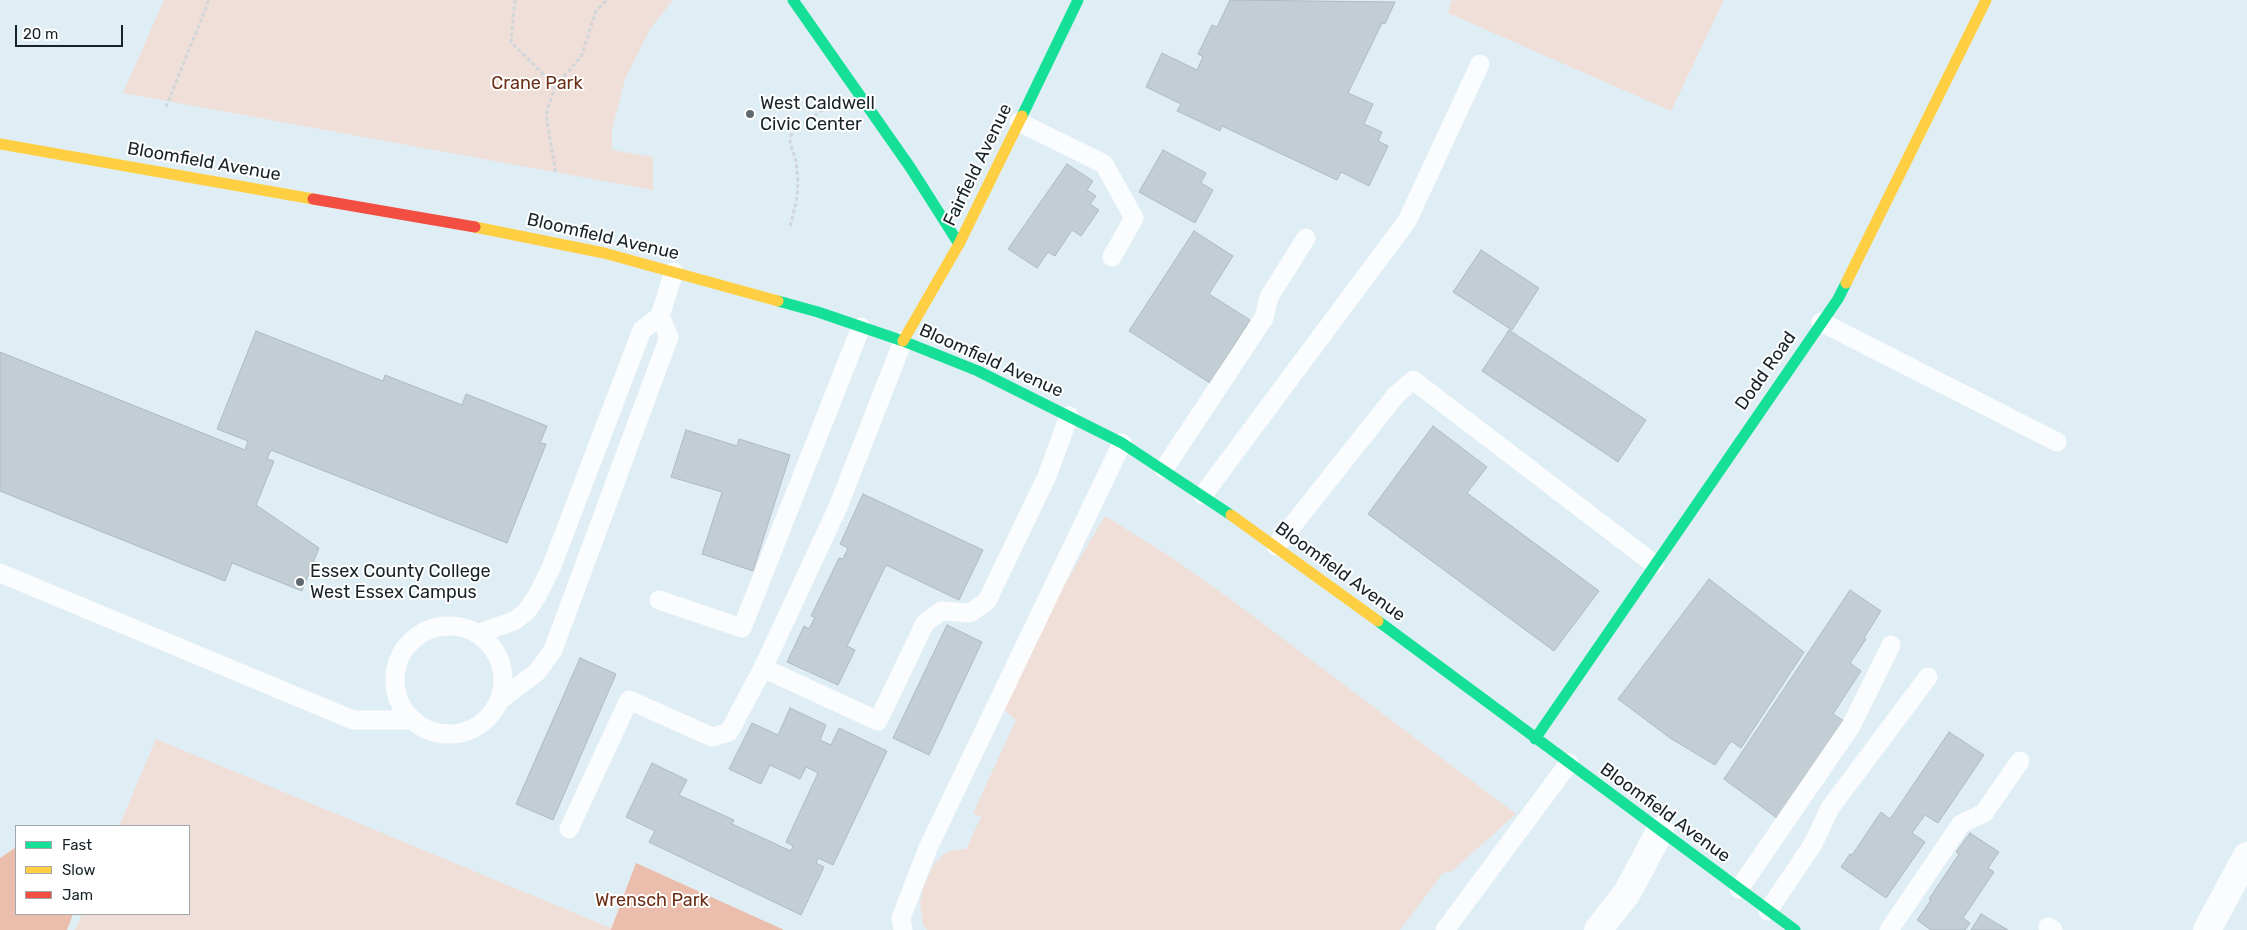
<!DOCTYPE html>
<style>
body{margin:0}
#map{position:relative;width:2247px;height:930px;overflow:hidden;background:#dfeef5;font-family:Rubik,sans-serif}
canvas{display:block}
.legend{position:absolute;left:15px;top:825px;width:175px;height:90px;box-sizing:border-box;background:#fff;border:1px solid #a3a7a9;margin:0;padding:6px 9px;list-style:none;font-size:15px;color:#182328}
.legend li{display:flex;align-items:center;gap:10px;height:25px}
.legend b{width:25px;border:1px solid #a3a7a9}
.scale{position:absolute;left:15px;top:25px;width:108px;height:22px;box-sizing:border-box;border:2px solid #182328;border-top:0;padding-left:6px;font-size:15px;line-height:18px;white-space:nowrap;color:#182328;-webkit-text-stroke:4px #fff;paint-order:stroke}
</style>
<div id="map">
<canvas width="2247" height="930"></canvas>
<ul class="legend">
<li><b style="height:6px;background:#16e098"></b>Fast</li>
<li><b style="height:6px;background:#ffcf43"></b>Slow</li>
<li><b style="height:6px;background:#f24e42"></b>Jam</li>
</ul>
<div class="scale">20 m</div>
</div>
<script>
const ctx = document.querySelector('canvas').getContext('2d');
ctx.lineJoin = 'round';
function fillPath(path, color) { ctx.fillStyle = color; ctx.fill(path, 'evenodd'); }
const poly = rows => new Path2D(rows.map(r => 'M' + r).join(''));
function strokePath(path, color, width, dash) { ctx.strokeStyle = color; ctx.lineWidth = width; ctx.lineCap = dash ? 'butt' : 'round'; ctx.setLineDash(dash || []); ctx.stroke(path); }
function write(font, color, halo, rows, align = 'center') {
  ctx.font = font + ' Rubik,sans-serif'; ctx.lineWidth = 4; ctx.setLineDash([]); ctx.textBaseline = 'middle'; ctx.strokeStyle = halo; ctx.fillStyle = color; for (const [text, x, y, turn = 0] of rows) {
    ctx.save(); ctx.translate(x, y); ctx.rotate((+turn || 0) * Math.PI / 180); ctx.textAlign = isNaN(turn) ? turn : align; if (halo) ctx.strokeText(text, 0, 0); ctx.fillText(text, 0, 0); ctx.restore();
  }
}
const green = poly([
 [164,0,673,0,650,29,625,79,612,130,612,150,653,157,653,190,123,93],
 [1452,0,1724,0,1671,111,1448,13],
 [1105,516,1171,557,1229,598,1516,814,1452,871,1443,873,1400,930,927,930,923,925,920,903,924,885,934,864,944,854,954,850,966,849,981,817,973,813,1016,720,1003,709,1063,587],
 [156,739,611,928,636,863,784,930,75,930,82,914,189,914,189,826,119,826]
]);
const forest = poly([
 [16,847,16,914,73,914,67,930,0,930,0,858],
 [636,863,784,930,611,930]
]);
const building = poly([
 [1230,0,1395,2,1385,24,1382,23,1348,93,1373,104,1364,124,1382,132,1378,141,1388,146,1369,186,1341,172,1337,180,1222,126,1220,131,1177,111,1181,104,1146,87,1162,53,1197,70,1203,57,1198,54,1212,25,1217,27,1230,0],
 [1163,150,1206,173,1201,183,1213,190,1195,223,1139,192,1163,150],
 [1067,164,1093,181,1087,190,1096,196,1090,204,1099,210,1081,236,1072,230,1055,256,1048,252,1037,268,1008,249,1067,164],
 [1194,231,1233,256,1209,294,1250,320,1210,383,1129,331,1194,231],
 [1481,250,1539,288,1512,330,1453,292,1481,250],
 [1509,330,1646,420,1618,462,1482,371,1509,330],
 [256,331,383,381,385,375,462,405,466,394,547,426,540,443,546,444,507,543,271,450,267,459,274,461,256,505,319,548,302,591,232,563,225,581,0,491,0,352,245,450,248,441,217,429,256,331],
 [1433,426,1487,467,1467,493,1599,591,1554,651,1368,514,1433,426],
 [686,430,737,446,739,439,790,455,753,571,702,554,722,492,671,477,686,430],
 [863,494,983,550,959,600,886,565,847,646,855,650,838,685,787,662,804,626,809,629,815,617,811,616,839,558,843,559,848,548,840,544,863,494],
 [1709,579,1804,652,1741,748,1731,741,1715,765,1670,738,1618,699,1709,579],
 [1850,590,1881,611,1864,638,1866,639,1850,663,1861,671,1833,714,1844,721,1777,818,1724,779,1850,590],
 [947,625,982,642,929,755,893,738,947,625],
 [580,658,616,674,553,820,516,804,580,658],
 [790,708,826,725,820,740,831,745,839,728,887,751,833,865,818,858,816,863,824,867,801,915,649,842,655,831,626,817,652,763,687,780,679,795,734,820,732,824,791,851,793,846,786,842,818,773,806,767,800,779,770,765,761,784,729,769,752,723,778,735,790,708],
 [1949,732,1984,755,1938,823,1925,815,1912,833,1925,842,1886,898,1841,867,1850,854,1852,855,1881,812,1890,819,1949,732],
 [1970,833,1999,852,1988,868,1994,872,1963,918,1970,923,1965,930,1931,930,1917,920,1931,900,1929,899,1959,854,1956,852,1970,833],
 [1981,914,2008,930,1971,930,1981,914]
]);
const path = poly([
 [515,0,511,42,555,86,546,115,556,174],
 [555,86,581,57,596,11,607,0],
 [166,107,209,0],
 [790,226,796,203,798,183,796,161,790,142,792,132,828,106]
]);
const lane = poly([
 [1019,122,1104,164,1134,218,1112,257],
 [1821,322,2057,442],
 [1164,469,1264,318,1269,297,1306,238],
 [1203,495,1407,221,1480,64],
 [1276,546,1396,395,1413,380,1654,564],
 [0,573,353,720,410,720],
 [659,600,742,628,861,327],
 '395 680a54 54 0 1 1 108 0a54 54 0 1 1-108 0Z',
 [477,634,514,621,526,612,537,596,551,568,642,330,660,316,674,272],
 [763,668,878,721,925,623,941,611,970,613,987,601,1047,476,1069,416],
 [500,700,537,672,553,650,669,337,660,316],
 [569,829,629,700,712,737,729,732,763,668,838,507,903,341],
 [1739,889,1851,726,1891,645],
 [1768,911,1813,844,1830,808,1928,677],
 [2048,927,2053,930],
 [903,930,901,918,928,848,1122,443],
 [1445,930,1569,763],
 [1889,930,1961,824,1984,813,2020,761]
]);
const street = poly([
 [1598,930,1627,893,1660,831],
 [2207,930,2247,856]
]);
const fast = poly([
 [793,0,910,167,959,244],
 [1022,116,1078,0],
 [778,301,818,312,903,341,978,371,1122,443,1231,515],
 [1378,621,1795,930],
 [1535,739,1838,299,1846,283]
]);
const slow = poly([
 [0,144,313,199],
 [475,227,604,253,778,301],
 [1846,283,1986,0],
 [903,341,959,244,1022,116],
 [1231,515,1378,621]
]);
const jam = poly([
 [313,199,475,227]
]);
const markers = [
 [750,114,5,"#5e6a70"],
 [300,582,5,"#5e6a70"]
];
const parkNames = [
 ["Crane Park",537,84],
 ["Wrensch Park",652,901]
];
const poiNames = [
 ["West Caldwell",760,104],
 ["Civic Center",760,125],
 ["Essex County College",310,572],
 ["West Essex Campus",310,593]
];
const streetNames = [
 ["Bloomfield Avenue",204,162,10],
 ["Fairfield Avenue",978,165,-64],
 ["Bloomfield Avenue",603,237,13],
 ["Bloomfield Avenue",991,361,24],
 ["Dodd Road",1766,371,-55],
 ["Bloomfield Avenue",1340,572,36],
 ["Bloomfield Avenue",1665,813,36]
];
fillPath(green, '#f0dfd8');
fillPath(forest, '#eabdad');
fillPath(building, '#c2ced4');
strokePath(building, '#aebabf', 1);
strokePath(path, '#d1d6d8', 3, [4, 2.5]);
strokePath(lane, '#fafcfe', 19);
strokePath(street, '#fafcfe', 28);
strokePath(fast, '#16e098', 11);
strokePath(slow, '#ffcf43', 11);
strokePath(jam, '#f24e42', 11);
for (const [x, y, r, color] of markers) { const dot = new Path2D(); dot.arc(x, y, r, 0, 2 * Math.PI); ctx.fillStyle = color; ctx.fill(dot); strokePath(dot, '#fff', 2); }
write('18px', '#6c3019', '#fff', parkNames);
write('18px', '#182328', '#fff', poiNames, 'left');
write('18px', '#182328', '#fff', streetNames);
</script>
